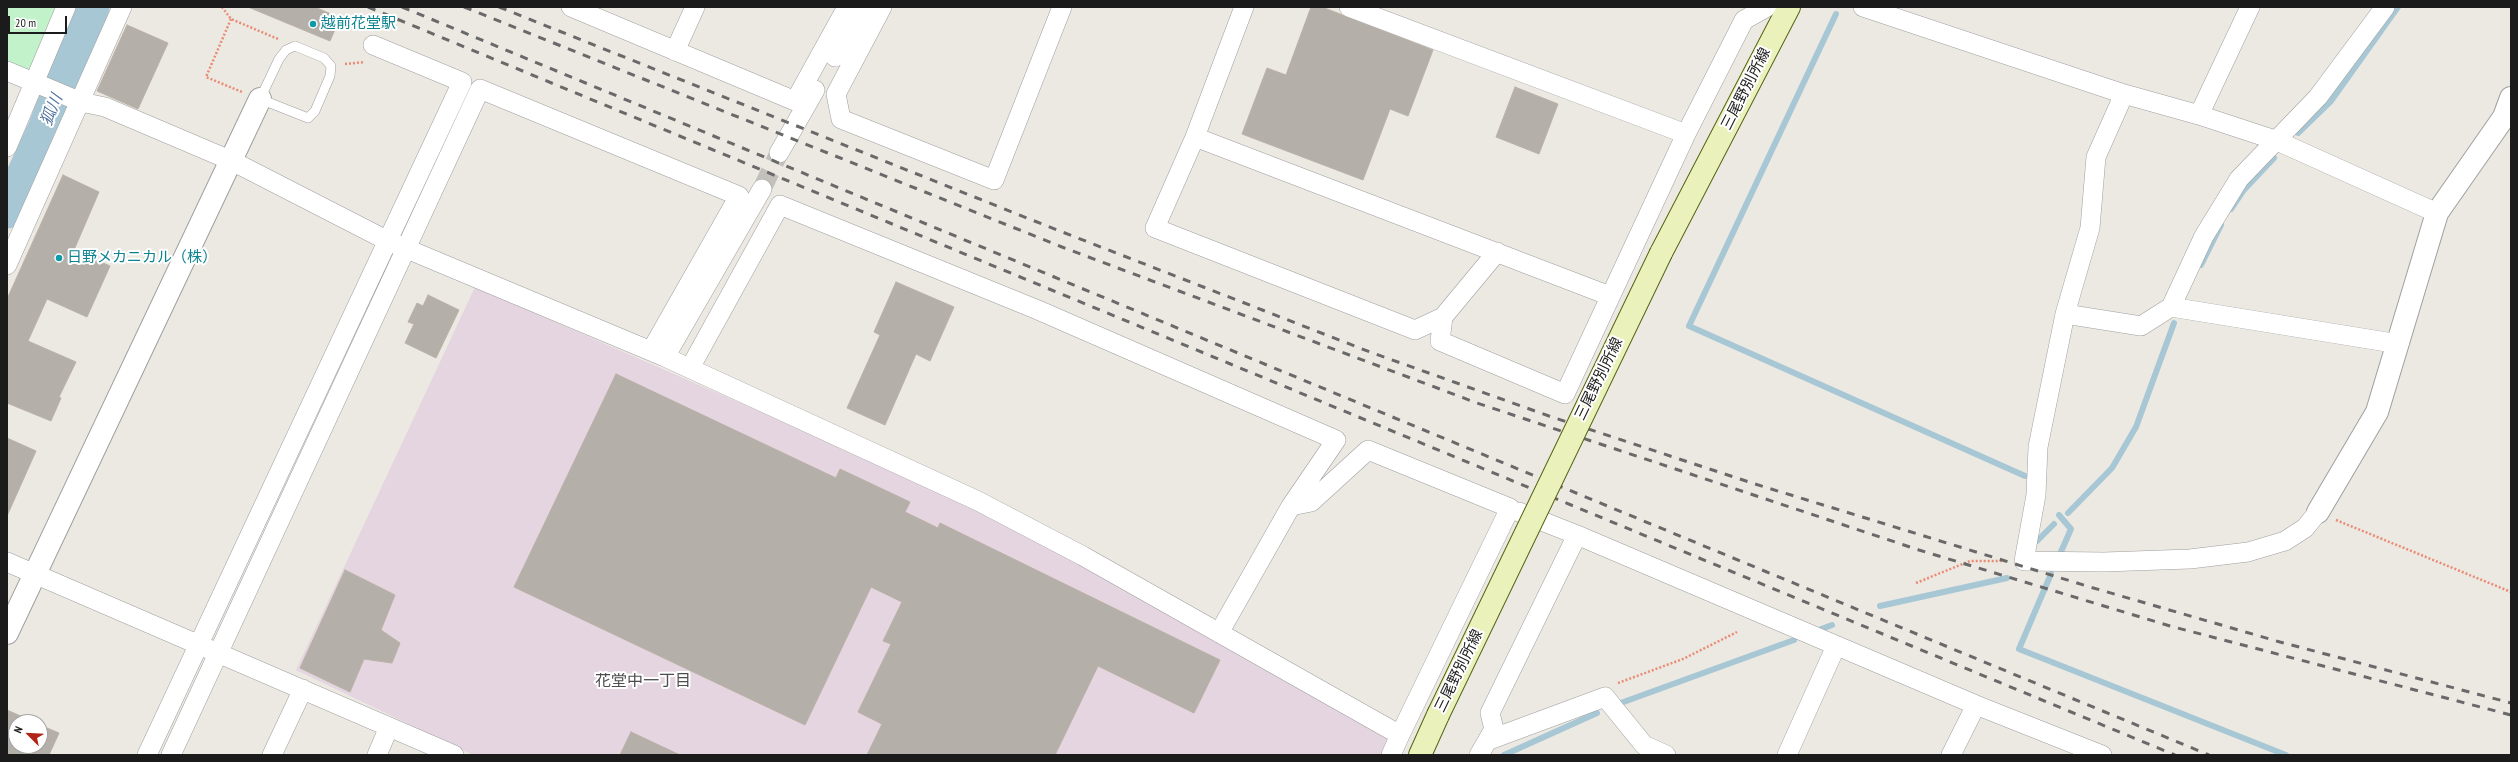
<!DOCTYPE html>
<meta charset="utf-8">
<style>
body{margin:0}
#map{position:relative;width:2518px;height:762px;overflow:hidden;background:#ece9e2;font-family:"PT Sans Narrow",sans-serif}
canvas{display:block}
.frame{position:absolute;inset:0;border:8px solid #1b1b1b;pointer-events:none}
.north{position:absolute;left:8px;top:714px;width:40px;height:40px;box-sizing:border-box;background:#fff;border:1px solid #a4a4a4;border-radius:50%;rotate:294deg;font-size:11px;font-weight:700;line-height:16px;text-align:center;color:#1b1b1b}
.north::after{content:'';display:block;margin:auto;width:14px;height:18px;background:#b12316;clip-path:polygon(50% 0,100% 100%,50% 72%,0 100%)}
.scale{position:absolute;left:8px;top:16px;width:59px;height:18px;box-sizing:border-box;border:2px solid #1b1b1b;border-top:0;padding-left:5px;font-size:12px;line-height:14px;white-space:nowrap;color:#1b1b1b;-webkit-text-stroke:3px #fff;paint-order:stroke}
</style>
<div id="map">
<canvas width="2518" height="762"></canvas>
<div class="frame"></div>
<div class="north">N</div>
<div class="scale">20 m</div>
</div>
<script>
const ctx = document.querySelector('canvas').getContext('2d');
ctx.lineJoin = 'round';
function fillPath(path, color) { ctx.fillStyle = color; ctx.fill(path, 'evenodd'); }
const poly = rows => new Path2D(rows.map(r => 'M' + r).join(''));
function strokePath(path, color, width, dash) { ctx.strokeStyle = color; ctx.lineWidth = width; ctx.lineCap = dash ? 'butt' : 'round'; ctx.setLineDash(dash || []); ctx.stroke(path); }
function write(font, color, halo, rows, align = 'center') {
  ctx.font = font + ' "PT Sans Narrow","Noto Sans JP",sans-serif'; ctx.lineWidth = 4; ctx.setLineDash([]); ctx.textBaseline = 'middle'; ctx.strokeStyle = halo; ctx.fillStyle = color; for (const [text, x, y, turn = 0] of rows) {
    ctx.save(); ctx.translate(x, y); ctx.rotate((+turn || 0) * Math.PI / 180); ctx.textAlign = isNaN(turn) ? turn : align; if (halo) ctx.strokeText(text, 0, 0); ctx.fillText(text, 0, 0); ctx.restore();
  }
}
const industrial = poly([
 [475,287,969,503,1392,737,1384,755,473,755,296,670]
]);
const park = poly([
 [7,7,57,7,28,75,7,66]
]);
const stream = poly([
 [1836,14,1689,326,2025,476],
 [2298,133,2331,101,2398,7],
 [2231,209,2243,191,2274,158],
 [2201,265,2221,225],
 [2068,513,2112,468,2136,427,2174,323],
 [2059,515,2071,529,2060,554],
 [2037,541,2054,524],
 [2051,574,2019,649,2286,755],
 [1880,606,2007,578],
 [1816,631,1832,625],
 [1618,704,1794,640],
 [1504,755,1597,713]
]);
const river = poly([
 [7,211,45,129,92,7]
]);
const building = poly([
 [248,7,315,7,340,18,330,41,248,7],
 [1311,7,1322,7,1433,50,1408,116,1390,109,1363,180,1242,134,1267,68,1286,75,1311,7],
 [127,25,168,43,138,109,97,91,127,25],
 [1515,87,1558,104,1539,154,1496,137,1515,87],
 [63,175,99,192,74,250,110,266,87,317,47,299,28,341,76,362,59,397,61,398,51,421,7,403,7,299,63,175],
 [896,282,954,307,930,361,916,354,885,425,847,408,880,335,874,332,896,282],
 [428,295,459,310,436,358,405,343,414,324,408,322,417,303,423,306,428,295],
 [616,374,836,478,840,469,910,502,905,512,938,528,940,523,1220,660,1194,713,1098,666,1055,755,867,755,882,724,858,712,891,644,883,641,902,602,871,587,805,725,514,587,616,374],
 [7,438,36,451,7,516,7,438],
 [345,570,395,595,381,630,400,643,392,663,364,659,350,692,300,668,345,570],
 [7,710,34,722,16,722,16,746,40,746,40,725,59,733,49,755,7,755,7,710],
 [631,732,680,755,620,755,631,732]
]);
const minorTunnel = poly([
 [762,189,779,153]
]);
const path = poly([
 [222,7,231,19,278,39],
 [231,19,206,77,242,92],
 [345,64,365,62],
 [2336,520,2511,592],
 [1916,583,1970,561,2005,561],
 [1618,683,1683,659,1737,632]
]);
const service = poly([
 [295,46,324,58,331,66,330,76,315,111,308,118,260,99,279,59,286,50,295,46]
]);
const minor = poly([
 [571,7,795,101,847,7],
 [882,7,836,94,841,119,994,180,1062,7],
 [1244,7,1195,137,1155,228,1415,330,1443,317],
 [1349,7,1686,134],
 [1863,7,2124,94,2199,115,2275,140,2437,213],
 [675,51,695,7],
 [835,57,863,7],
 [7,71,81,102,105,107,232,161,388,241,665,357,978,501,1083,556,1400,735,1391,755],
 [2124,94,2096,157,2090,228,2065,314,2038,447,2036,495,2024,561,2104,562,2190,559,2248,552,2285,541,2305,528,2318,512],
 [2199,115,2250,7],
 [1195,137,1610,296],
 [7,147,66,7],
 [779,153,815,90],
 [1497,252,1443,317,1440,341,1565,394,1686,134,1744,20,1767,7],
 [7,265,122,7],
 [2171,307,2204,236,2239,179,2318,97,2385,7],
 [2065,314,2141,326,2171,307,2399,344],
 [665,357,762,189],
 [690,368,780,205,1038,310,1336,440,1291,506,1219,633],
 [1291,506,1311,502,1368,450,1510,508,1400,735],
 [1519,512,1577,535],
 [7,562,454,755],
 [1489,740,1605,697,1644,745,1666,755],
 [147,755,462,82,373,45],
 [171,755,480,89,739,196,651,351],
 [272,755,303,689],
 [377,755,389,727],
 [1479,755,1494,729,1490,713,1577,535,1976,705,2102,755],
 [1787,755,1836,646],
 [1951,755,1976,705]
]);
const tertiary = poly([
 [2318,512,2377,412,2437,213,2504,117,2511,98],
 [7,633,260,99]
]);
const secondary = poly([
 [1661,253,1789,7],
 [1420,755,1438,715]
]);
const rail = poly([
 [368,7,2175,755],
 [402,7,2209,755],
 [464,7,1062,247,1477,403,1919,550,2170,626,2511,715],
 [499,7,1047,226,1370,352,1549,416,1755,484,2090,587,2280,642,2511,703]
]);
const secondaryBridge = poly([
 [1438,715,1661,253]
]);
const markers = [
 [313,24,4,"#0f9aa8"],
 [59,258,4,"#0f9aa8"]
];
const cultureNames = [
 ["越前花堂駅",321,24],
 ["日野メカニカル（株）",67,258]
];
const streetNames = [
 ["三尾野別所線",1746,89,-63],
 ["三尾野別所線",1599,379,-64],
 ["三尾野別所線",1459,671,-64]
];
const waterNames = [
 ["狐川",52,110,-68]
];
const neighbourhoodNames = [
 ["花堂中一丁目",643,681]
];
fillPath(industrial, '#e4d5e0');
fillPath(park, '#c2f2ca');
strokePath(stream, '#a7c7d5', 6);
strokePath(river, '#a7c7d5', 35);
fillPath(building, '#b4afa8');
strokePath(building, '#bbb1a6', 1);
strokePath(minorTunnel, '#c2c0ba', 19, [19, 10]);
strokePath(service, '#9f9f9f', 10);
strokePath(minor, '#9f9f9f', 20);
strokePath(tertiary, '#9f9f9f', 24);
strokePath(secondary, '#546410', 24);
strokePath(path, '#e98b75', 2.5, [2, 2]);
strokePath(service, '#fff', 9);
strokePath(minor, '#fff', 19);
strokePath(tertiary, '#fff', 22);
strokePath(secondary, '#eaf1ba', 22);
strokePath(rail, '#696969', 3, [8, 8]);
strokePath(secondaryBridge, '#546410', 24, []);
strokePath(secondaryBridge, '#eaf1ba', 22);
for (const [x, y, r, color] of markers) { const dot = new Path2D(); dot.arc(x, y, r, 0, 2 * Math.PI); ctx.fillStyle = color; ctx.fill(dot); strokePath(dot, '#fff', 1.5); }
write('15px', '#0d838f', '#fff', cultureNames, 'left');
write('15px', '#1b1b1b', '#fff', streetNames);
write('italic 16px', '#53739f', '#fff', waterNames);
write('16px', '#4e4e4e', '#fff', neighbourhoodNames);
</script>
